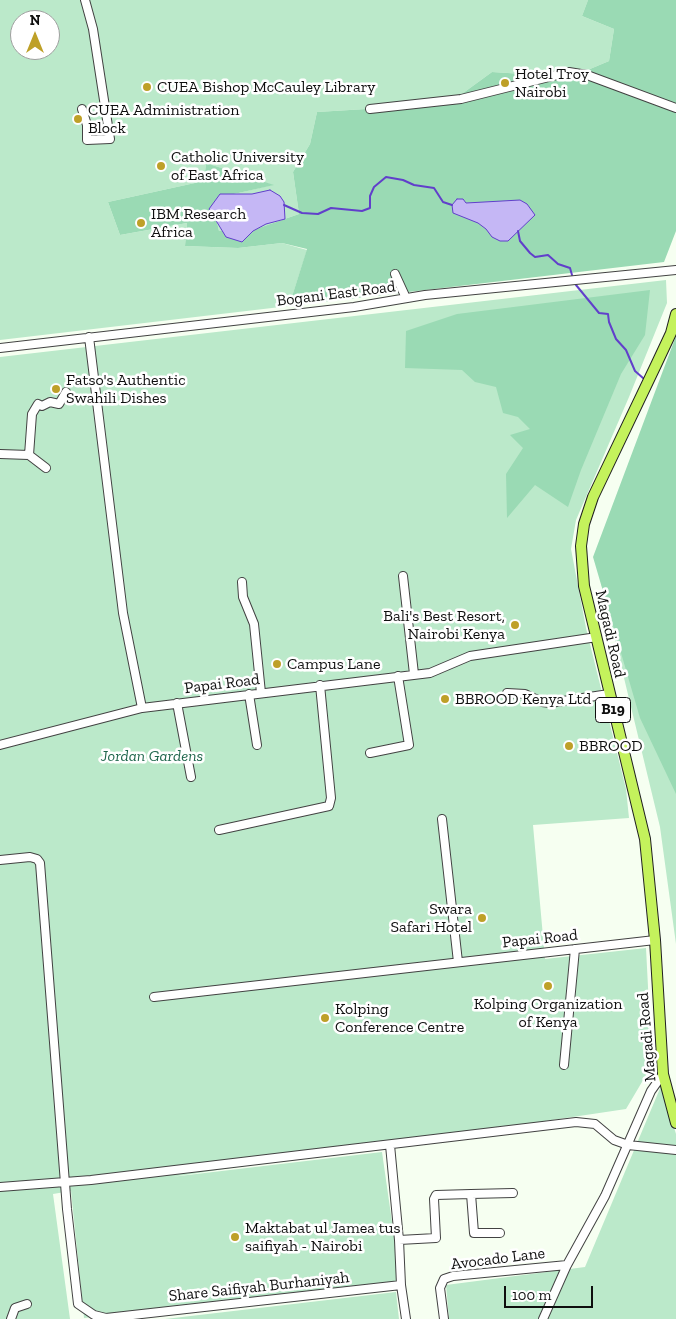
<!DOCTYPE html>
<style>
body{margin:0}
#map{position:relative;width:676px;height:1319px;overflow:hidden;background:#f6fff1;font-family:"Zilla Slab",serif}
canvas{display:block}
.north{position:absolute;left:10px;top:10px;width:50px;height:50px;box-sizing:border-box;background:#fff;border:1px solid #9f9f9f;border-radius:50%;rotate:0deg;font-size:14px;font-weight:700;line-height:20px;text-align:center;color:#0f0f0f}
.north::after{content:'';display:block;margin:auto;width:18px;height:22px;background:#bea028;clip-path:polygon(50% 0,100% 100%,50% 72%,0 100%)}
.scale{position:absolute;left:504px;top:1286px;width:89px;height:22px;box-sizing:border-box;border:2px solid #0f0f0f;border-top:0;padding-left:6px;font-size:15px;line-height:18px;white-space:nowrap;color:#0f0f0f;-webkit-text-stroke:4px #fff;paint-order:stroke}
</style>
<div id="map">
<canvas width="676" height="1319"></canvas>
<div class="north">N</div>
<div class="scale">100 m</div>
</div>
<script>
const ctx = document.querySelector('canvas').getContext('2d');
ctx.lineJoin = 'round';
function fillPath(path, color) { ctx.fillStyle = color; ctx.fill(path, 'evenodd'); }
const poly = rows => new Path2D(rows.map(r => 'M' + r).join(''));
function strokePath(path, color, width, dash) { ctx.strokeStyle = color; ctx.lineWidth = width; ctx.lineCap = dash ? 'butt' : 'round'; ctx.setLineDash(dash || []); ctx.stroke(path); }
function write(font, color, halo, rows, align = 'center') {
  ctx.font = font + ' "Zilla Slab",serif'; ctx.lineWidth = 5; ctx.setLineDash([]); ctx.textBaseline = 'middle'; ctx.strokeStyle = halo; ctx.fillStyle = color; for (const [text, x, y, turn = 0] of rows) {
    ctx.save(); ctx.translate(x, y); ctx.rotate((+turn || 0) * Math.PI / 180); ctx.textAlign = isNaN(turn) ? turn : align; if (halo) ctx.strokeText(text, 0, 0); ctx.fillText(text, 0, 0); ctx.restore();
  }
}
const green = poly([
 [0,0,588,0,582,16,614,29,609,61,571,77,492,72,448,104,317,112,310,144,293,172,299,214,256,229,219,231,213,204,234,194,272,185,206,163,204,181,108,202,120,235,187,223,185,246,238,248,282,243,307,250,289,306,0,340],
 [20,20,50,20,50,50,20,50],
 [666,280,667,303,629,397,576,520,571,549,586,628,626,789,629,818,533,825,545,959,646,948,652,1065,626,1109,171,1177,382,1152,401,1285,84,1318,71,1191,53,1194,70,1319,0,1319,0,357],
 [676,377,676,944,660,827,596,562],
 [661,1086,676,1134,676,1319,449,1319,446,1285,585,1267],
 [396,1292,399,1319,165,1319]
]);
const forest = poly([
 [588,0,676,0,676,231,664,262,289,306,307,249,282,243,238,248,185,246,187,223,120,235,108,202,204,181,206,163,274,185,234,194,213,204,219,231,256,229,299,214,293,172,310,144,317,112,448,104,492,72,571,77,609,61,614,29,582,16],
 [650,290,645,335,621,374,581,470,568,507,535,485,507,518,506,474,523,448,510,435,530,429,518,417,503,413,496,387,475,382,462,370,405,368,406,331,457,314],
 [676,336,676,794,640,718,593,557]
]);
const water = poly([
 [270,190,280,196,284,202,285,219,266,224,253,231,242,242,226,237,209,209,220,194,252,194,270,190],
 [457,199,463,199,466,203,520,200,527,204,535,215,508,241,500,241,492,237,486,229,478,223,453,213,452,205,457,199]
]);
const stream = poly([
 [284,205,302,213,318,214,331,208,362,211,370,208,370,196,374,187,386,177,403,180,414,185,434,188,443,202,452,205],
 [518,231,520,241,530,253,535,257,548,255,558,264,570,268,572,275],
 [576,285,599,313,608,314,609,322,616,339,626,350,635,371,643,378]
]);
const minor = poly([
 [82,109,87,125,87,140,110,139,93,29,85,0],
 [370,109,461,99,569,72,587,75,676,108],
 [395,274,406,298],
 [89,337,123,613,142,708],
 [0,348,354,307,425,295,676,270],
 [0,454,29,455,32,414,38,404,42,406,50,402,59,404,66,392],
 [29,455,46,468],
 [403,576,414,674],
 [242,582,243,597,254,624,261,693],
 [507,693,525,694,542,702,550,703,609,694],
 [249,694,257,745],
 [177,703,191,777],
 [0,745,142,708,430,673,470,656,597,637],
 [370,753,409,745,398,676],
 [442,819,458,962],
 [219,830,329,806,331,798,320,685],
 [0,860,30,857,37,859,40,863,67,1209,78,1304,94,1315,106,1318,401,1285,406,1319],
 [154,997,655,940],
 [564,1065,575,949],
 [390,1145,399,1240],
 [0,1187,91,1180,576,1122,595,1124,614,1140,628,1145,676,1150],
 [471,1194,513,1193],
 [401,1285,399,1240,436,1238,434,1199,436,1195,471,1194,474,1233,500,1233],
 [11,1319,15,1308,27,1304],
 [444,1319,440,1288,444,1279,453,1276,567,1265],
 [543,1319,567,1265,605,1196,651,1091,663,1074]
]);
const highway = poly([
 [676,314,671,333,656,365,593,497,584,524,581,546,584,586,645,839,655,940,663,1074,676,1123]
]);
const markers = [
 [505,83,5,"#bea028"],
 [147,87,5,"#bea028"],
 [78,119,5,"#bea028"],
 [161,166,5,"#bea028"],
 [141,223,5,"#bea028"],
 [56,389,5,"#bea028"],
 [515,625,5,"#bea028"],
 [277,664,5,"#bea028"],
 [445,699,5,"#bea028"],
 [569,746,5,"#bea028"],
 [482,918,5,"#bea028"],
 [548,986,5,"#bea028"],
 [325,1018,5,"#bea028"],
 [235,1237,5,"#bea028"]
];
const shields = [
 [613,710,35]
];
const shieldNames = [
 ["B19",613,710]
];
const poiNames = [
 ["Hotel Troy",515,74],
 ["Nairobi",515,92],
 ["CUEA Bishop McCauley Library",157,87],
 ["CUEA Administration",88,110],
 ["Block",88,128],
 ["Catholic University",171,157],
 ["of East Africa",171,175],
 ["IBM Research",151,214],
 ["Africa",151,232],
 ["Fatso's Authentic",66,380],
 ["Swahili Dishes",66,398],
 ["Bali's Best Resort,",505,616,"right"],
 ["Nairobi Kenya",505,634,"right"],
 ["Campus Lane",287,664],
 ["BBROOD Kenya Ltd",455,699],
 ["BBROOD",579,746],
 ["Swara",472,909,"right"],
 ["Safari Hotel",472,927,"right"],
 ["Kolping Organization",548,1004,"center"],
 ["of Kenya",548,1022,"center"],
 ["Kolping",335,1009],
 ["Conference Centre",335,1027],
 ["Maktabat ul Jamea tus",245,1228],
 ["saifiyah - Nairobi",245,1246]
];
const streetNames = [
 ["Bogani East Road",336,294,-7],
 ["Magadi Road",610,634,77],
 ["Papai Road",222,684,-7],
 ["Papai Road",540,939,-6],
 ["Magadi Road",647,1037,-95],
 ["Avocado Lane",498,1259,-7],
 ["Share Saifiyah Burhaniyah",259,1287,-6]
];
const parkNames = [
 ["Jordan Gardens",152,756]
];
fillPath(green, '#bbe9ca');
fillPath(forest, '#9adab4');
fillPath(water, '#c5b7f5');
strokePath(water, '#613fcb', 1);
strokePath(stream, '#613fcb', 2);
strokePath(minor, '#424242', 10);
strokePath(highway, '#202020', 12);
strokePath(minor, '#fff', 8);
strokePath(highway, '#c4f25c', 10);
for (const [x, y, r, color] of markers) { const dot = new Path2D(); dot.arc(x, y, r, 0, 2 * Math.PI); ctx.fillStyle = color; ctx.fill(dot); strokePath(dot, '#fff', 2); }
for (const [x, y, w] of shields) { const box = new Path2D(); box.roundRect(x - w / 2, y - 12.5, w, 25, 4); ctx.fillStyle = '#fff'; ctx.fill(box); strokePath(box, '#0f0f0f', 1); }
write('bold 15px', '#0f0f0f', null, shieldNames);
write('16px', '#0f0f0f', '#fff', poiNames, 'left');
write('16px', '#0f0f0f', '#fff', streetNames);
write('italic 16px', '#20674d', '#fff', parkNames);
</script>
